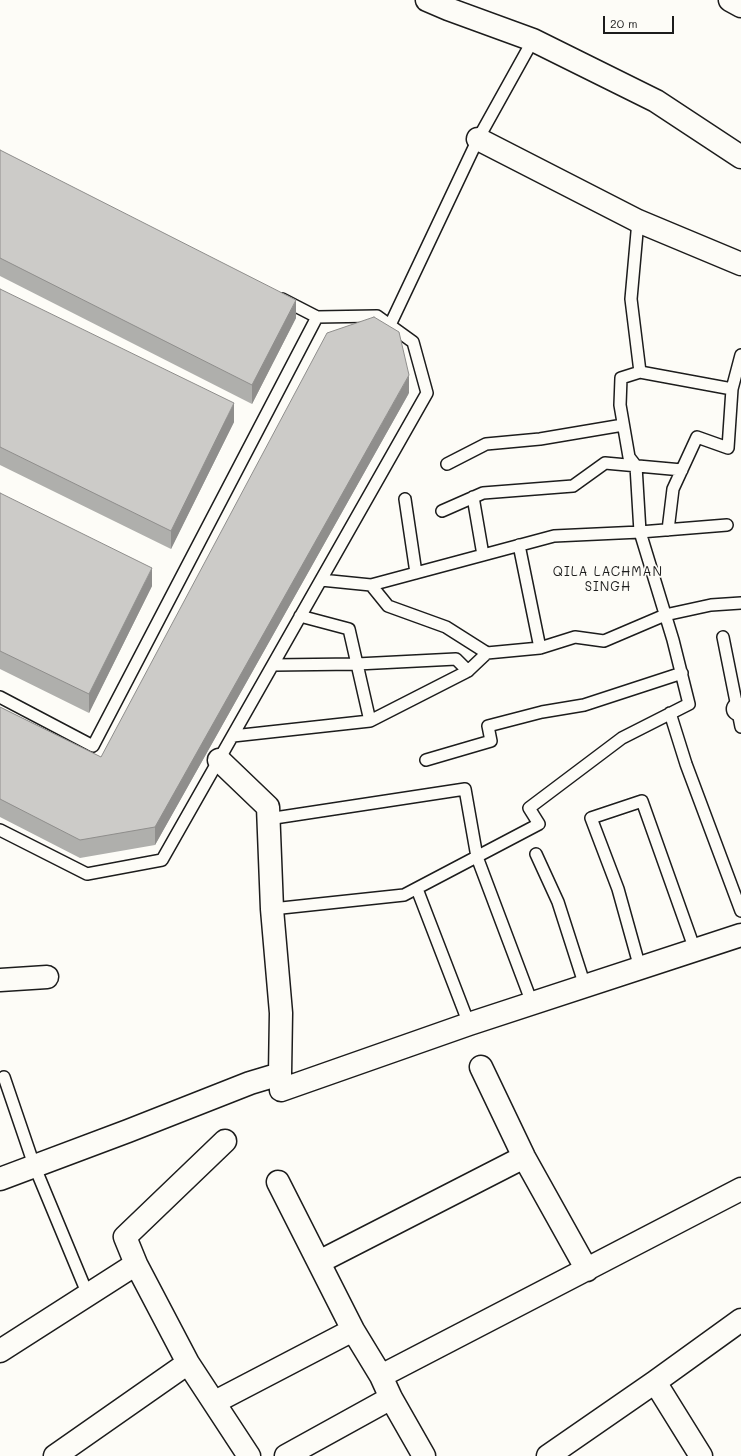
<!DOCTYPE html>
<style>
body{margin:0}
#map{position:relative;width:741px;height:1456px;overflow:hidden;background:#fdfcf7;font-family:Mali,sans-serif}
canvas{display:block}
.scale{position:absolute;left:603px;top:16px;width:71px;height:18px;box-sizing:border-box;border:2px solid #1c1c1c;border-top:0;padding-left:5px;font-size:12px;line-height:14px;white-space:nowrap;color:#1c1c1c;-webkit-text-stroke:3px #fdfcf7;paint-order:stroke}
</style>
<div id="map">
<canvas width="741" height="1456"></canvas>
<div class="scale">20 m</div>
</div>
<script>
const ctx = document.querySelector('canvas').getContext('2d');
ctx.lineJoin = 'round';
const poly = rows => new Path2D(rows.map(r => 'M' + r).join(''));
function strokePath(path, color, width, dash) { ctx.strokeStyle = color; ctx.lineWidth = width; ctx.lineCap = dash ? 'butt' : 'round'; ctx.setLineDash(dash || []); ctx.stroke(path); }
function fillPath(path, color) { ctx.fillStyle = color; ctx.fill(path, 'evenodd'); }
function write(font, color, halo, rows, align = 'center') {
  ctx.font = font + ' Mali,sans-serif'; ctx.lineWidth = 3.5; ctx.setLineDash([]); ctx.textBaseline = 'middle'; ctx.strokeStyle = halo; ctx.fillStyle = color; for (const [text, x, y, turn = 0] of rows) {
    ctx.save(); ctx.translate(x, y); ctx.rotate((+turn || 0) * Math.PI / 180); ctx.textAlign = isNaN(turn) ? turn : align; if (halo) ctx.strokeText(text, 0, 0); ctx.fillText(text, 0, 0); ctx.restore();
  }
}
const lane = poly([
 [282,299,317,317],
 [390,325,478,139,533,40],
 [640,372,732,389,741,355],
 [447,464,486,444,540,439,623,425],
 [473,497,483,555],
 [405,499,416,573],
 [442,511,483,493,573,486,605,463,682,470],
 [668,530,673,489,697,437,728,448,732,389],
 [519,545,540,648,575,637,604,641,665,615,711,605,741,603],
 [321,580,371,585,554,536,640,532,727,525],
 [371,585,388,606,446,627,487,653,540,648],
 [300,616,349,629,370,721],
 [723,637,741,727],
 [273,665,357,664,456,659,468,671,487,653],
 [0,697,93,746,317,317,377,316,413,342,427,393,162,860,87,874,0,830],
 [670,713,686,764,741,911],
 [233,736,370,721,468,671],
 [426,760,491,741,488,726,542,712,584,705,682,673],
 [268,819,465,789,477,857,532,1003],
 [536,854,558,902,585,986],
 [417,889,469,1024],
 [272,909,404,895,539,824,529,808,622,738,689,704,673,640,640,532,636,466,629,457,620,405,621,378,640,372,631,299,638,221],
 [640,968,618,889,591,818,642,801,695,950],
 [4,1077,34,1165,88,1295]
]);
const street = poly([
 [478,139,638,221,741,264],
 [738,709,741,709],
 [219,760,268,807,272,909,281,1013,280,1074],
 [0,980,47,977],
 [481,1067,524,1157,587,1270],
 [0,1179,128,1131,250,1083,280,1074,281,1090,469,1024,741,935],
 [278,1182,353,1330,381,1376,391,1398,424,1456],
 [319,1262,524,1157],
 [136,1264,188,1363,249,1456],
 [0,1351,136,1264,125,1237,225,1141],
 [381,1376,741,1189],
 [655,1382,701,1456],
 [215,1402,353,1330],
 [55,1456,188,1363],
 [286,1456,391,1398],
 [548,1456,655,1382,741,1320]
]);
const secondary = poly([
 [427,0,448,9,533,40,656,101,741,157],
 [730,0,741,6]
]);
const wall = poly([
 [0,150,296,318,252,404,0,276],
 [0,289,234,422,171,549,0,465],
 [409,393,155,845,80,858,0,817,0,707,101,757],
 [0,493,152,586,89,713,0,669]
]);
const shadedWall = poly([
 [296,300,296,318,252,404,252,385],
 [409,375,409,393,155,845,155,827],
 [234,403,234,422,171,549,171,531],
 [152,568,152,586,89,713,89,694]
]);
const building = poly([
 [0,150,296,300,252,385,0,258,0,150],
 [0,289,234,403,171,531,0,447,0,289],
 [374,317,399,332,409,375,155,827,80,840,0,799,0,707,101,757,327,333,374,317],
 [0,493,152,568,89,694,0,651,0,493]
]);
const quarterNames = [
 ["QILA LACHMAN",608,572],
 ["SINGH",608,587]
];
strokePath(lane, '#1c1c1c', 14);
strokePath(street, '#1c1c1c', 25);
strokePath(secondary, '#1c1c1c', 25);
strokePath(lane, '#fdfcf7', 11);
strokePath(street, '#fdfcf7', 22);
strokePath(secondary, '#fdfcf7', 22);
fillPath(wall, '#afafac');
fillPath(shadedWall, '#8f8e8c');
fillPath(building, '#cccbc8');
strokePath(building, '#8f8e8c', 1);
ctx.letterSpacing = '1px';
write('13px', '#1c1c1c', '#fdfcf7', quarterNames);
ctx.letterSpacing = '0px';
</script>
